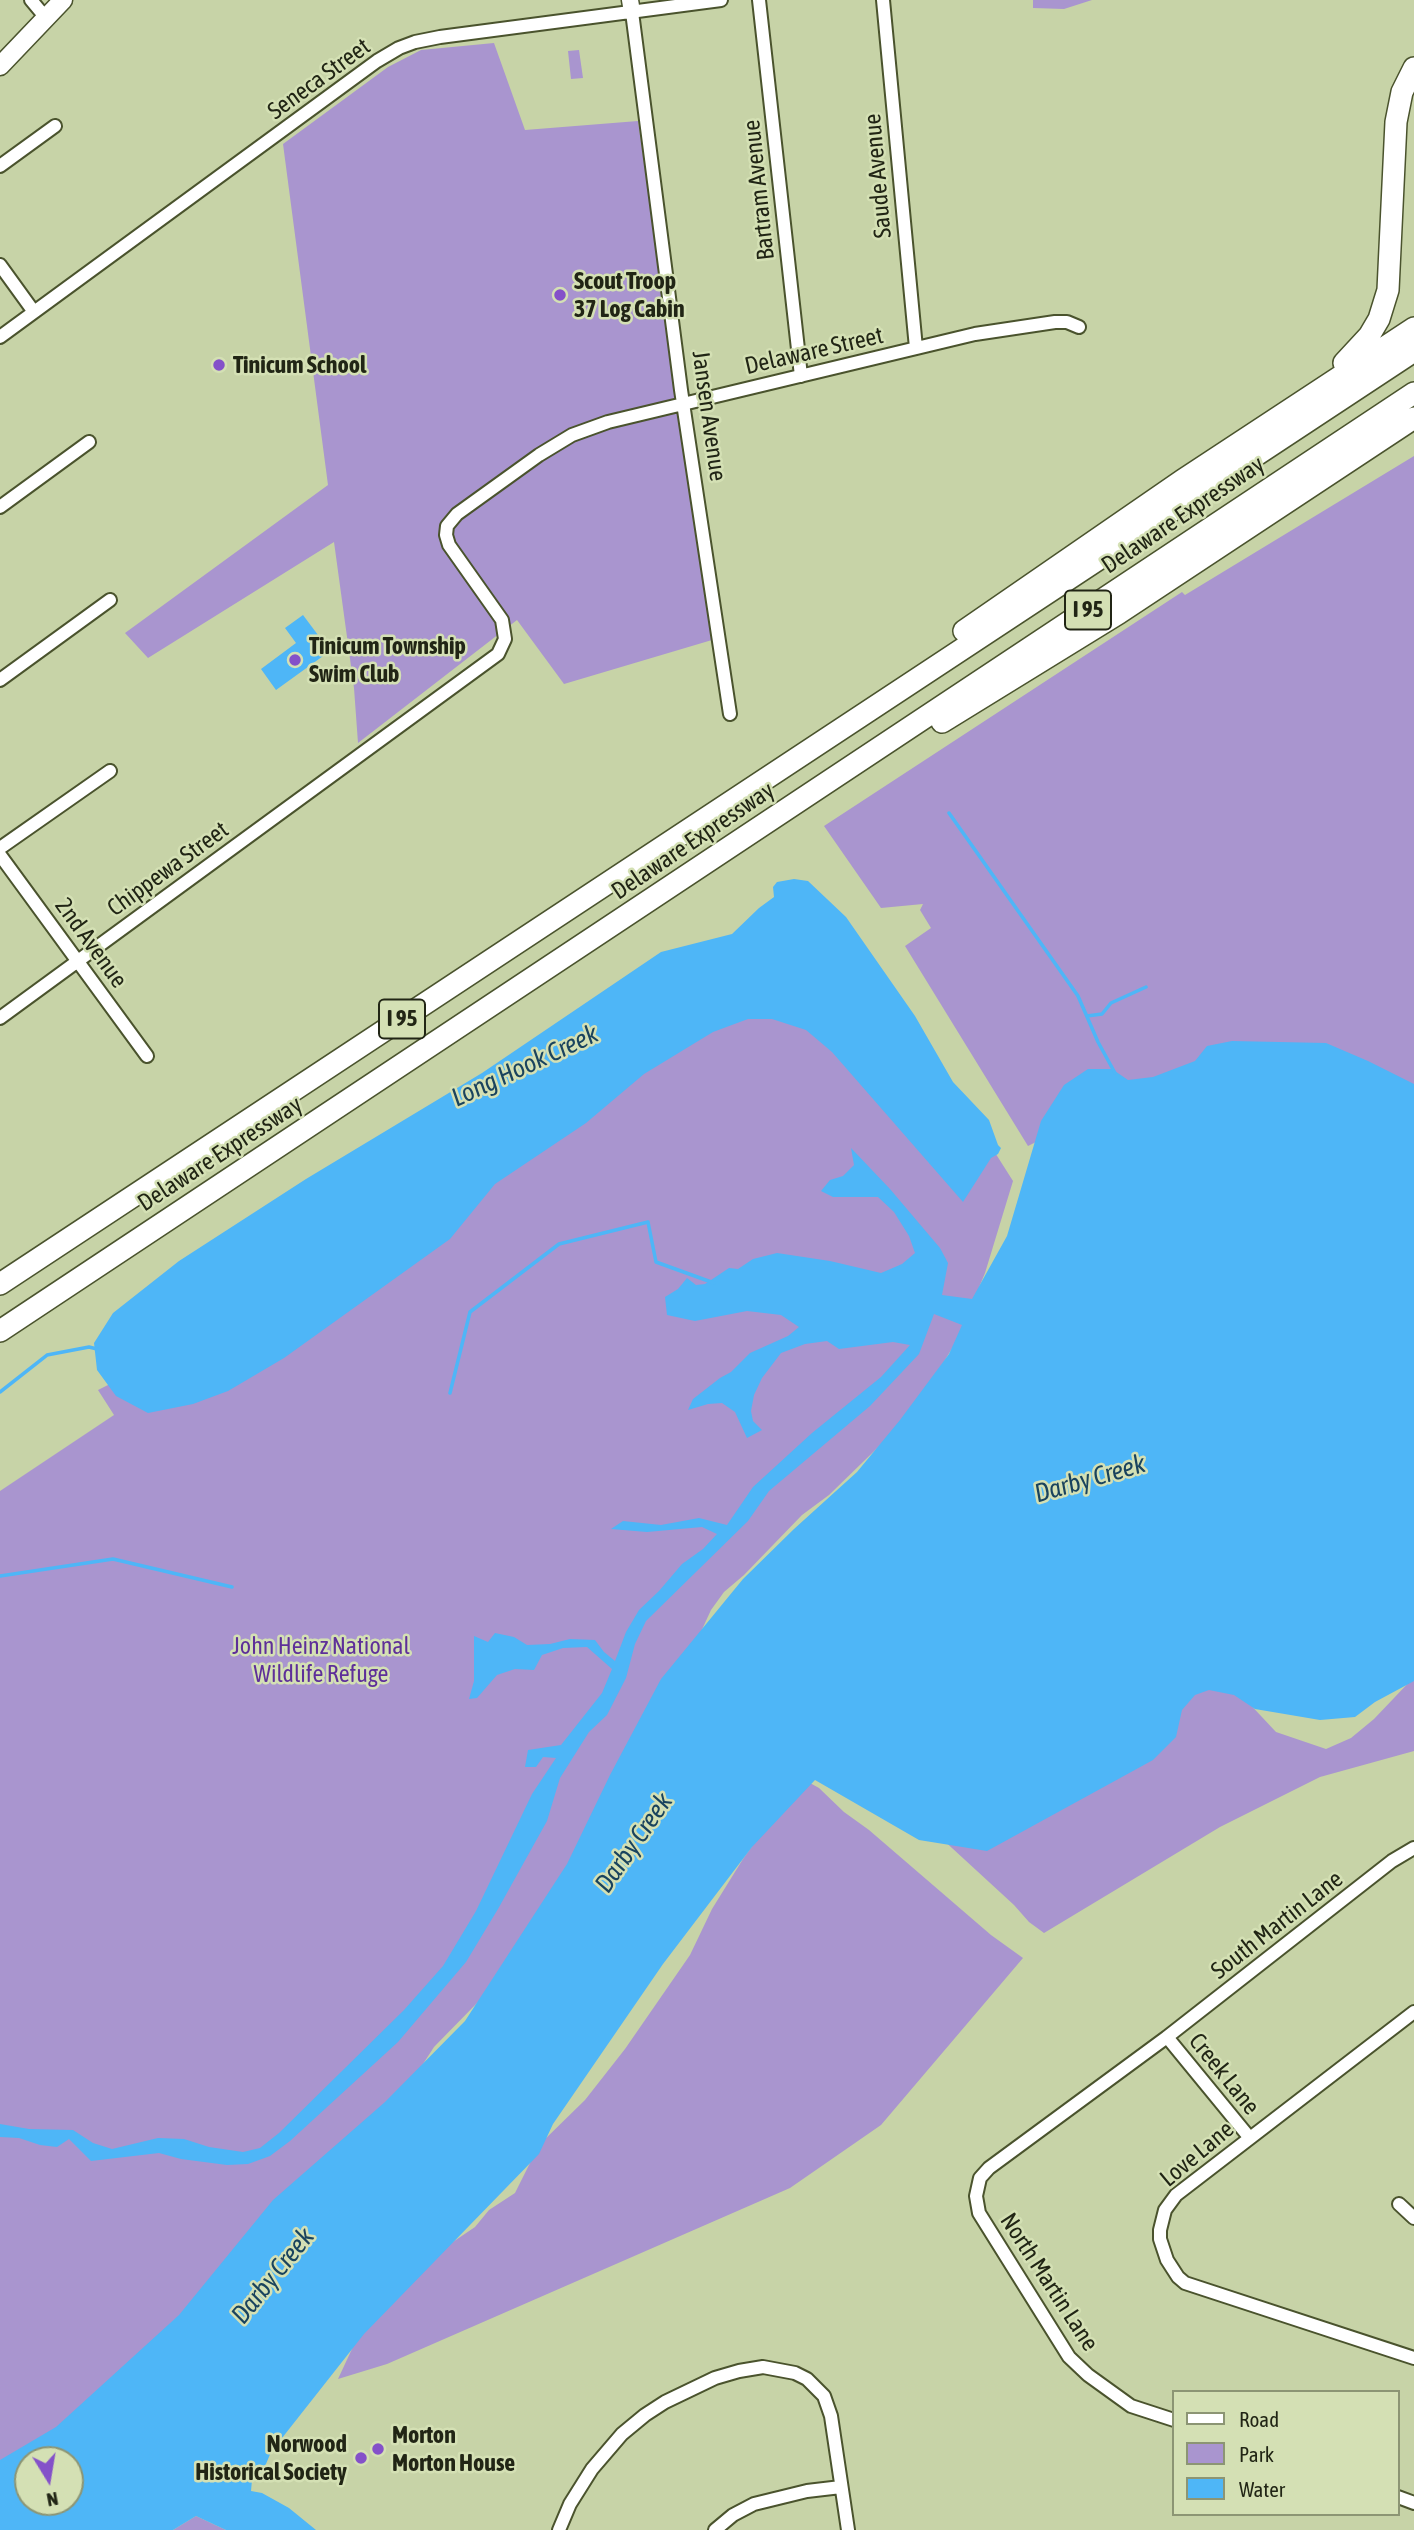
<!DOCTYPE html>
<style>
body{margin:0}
#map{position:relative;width:1414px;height:2530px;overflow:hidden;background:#c7d3a7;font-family:"Asap Condensed",sans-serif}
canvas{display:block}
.legend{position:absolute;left:1172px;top:2390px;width:228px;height:126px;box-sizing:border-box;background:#d4e0b4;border:2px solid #8c9574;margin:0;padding:9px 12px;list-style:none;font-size:21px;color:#212515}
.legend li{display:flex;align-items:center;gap:14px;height:35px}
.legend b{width:35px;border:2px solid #8c9574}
.north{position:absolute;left:14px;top:2446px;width:70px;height:70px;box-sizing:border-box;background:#d4e0b4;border:2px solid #8c9574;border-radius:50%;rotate:169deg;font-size:19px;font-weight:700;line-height:28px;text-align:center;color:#212515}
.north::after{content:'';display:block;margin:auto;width:24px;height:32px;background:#8451c9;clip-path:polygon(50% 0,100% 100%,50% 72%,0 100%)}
</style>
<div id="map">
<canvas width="1414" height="2530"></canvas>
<ul class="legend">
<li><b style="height:9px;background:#fff"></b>Road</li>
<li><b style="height:19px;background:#a995cf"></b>Park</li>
<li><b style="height:19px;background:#4eb6f7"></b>Water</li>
</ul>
<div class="north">N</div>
</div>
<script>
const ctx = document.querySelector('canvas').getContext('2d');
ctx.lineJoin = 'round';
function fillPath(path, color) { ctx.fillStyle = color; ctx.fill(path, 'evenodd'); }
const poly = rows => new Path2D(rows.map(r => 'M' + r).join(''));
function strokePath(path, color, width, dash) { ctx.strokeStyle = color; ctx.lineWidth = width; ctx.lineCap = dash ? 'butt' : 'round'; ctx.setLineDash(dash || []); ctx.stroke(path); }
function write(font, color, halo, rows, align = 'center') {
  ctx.font = font + ' "Asap Condensed",sans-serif'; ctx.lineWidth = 5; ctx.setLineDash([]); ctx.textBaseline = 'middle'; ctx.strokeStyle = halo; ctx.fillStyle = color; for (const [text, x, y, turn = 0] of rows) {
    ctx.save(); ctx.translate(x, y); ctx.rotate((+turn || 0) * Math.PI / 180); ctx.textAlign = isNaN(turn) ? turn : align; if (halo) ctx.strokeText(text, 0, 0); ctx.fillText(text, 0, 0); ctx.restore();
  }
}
const green = poly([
 [1033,0,1092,0,1064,9,1033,8],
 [494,43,525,130,638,121,712,640,564,684,517,620,358,743,354,688,334,542,148,658,125,633,328,485,283,144,388,67,421,50],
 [579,50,583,78,571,79,568,51],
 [1414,456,1414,1146,1038,1141,1028,1146,905,946,931,928,920,910,923,904,881,908,824,826,1182,592,1185,595],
 [897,998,1013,1181,985,1273,957,1340,945,1360,901,1425,829,1495,802,1515,744,1575,724,1592,711,1610,699,1636,697,1670,479,2001,434,2047,412,2081,369,2135,28,2460,0,2477,0,1491,114,1415,98,1390,174,1352,718,1016],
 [1216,1668,1276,1732,1326,1749,1351,1738,1374,1719,1414,1677,1414,1751,1320,1777,1220,1827,1044,1933,1029,1922,1014,1905,828,1734],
 [801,1778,819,1788,844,1812,869,1830,991,1935,1023,1958,881,2125,790,2188,387,2364,338,2379,358,2336,444,2248,475,2227,489,2210,515,2193,539,2145,585,2100,625,2049,690,1955,712,1909,743,1859],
 [196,2516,226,2530,173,2530]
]);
const water = poly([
 [303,615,330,651,276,690,261,669,296,643,285,628],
 [794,879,808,881,846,917,915,1016,953,1082,989,1120,998,1145,1001,1148,998,1154,991,1158,963,1202,832,1052,806,1030,772,1019,748,1019,713,1032,644,1074,586,1123,495,1184,450,1239,284,1358,228,1391,193,1404,148,1413,116,1396,97,1370,94,1343,113,1313,179,1261,306,1179,482,1073,661,952,732,934,759,908,774,897,773,887,777,882],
 [1232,1041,1326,1043,1368,1061,1414,1084,1414,1681,1375,1702,1355,1717,1320,1720,1255,1709,1234,1695,1209,1690,1195,1695,1182,1710,1176,1737,1153,1760,987,1851,919,1840,815,1780,752,1847,663,1964,553,2124,539,2154,364,2334,271,2452,263,2471,252,2480,251,2491,262,2493,289,2508,316,2530,226,2530,196,2516,173,2530,0,2530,0,2460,56,2427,179,2315,273,2200,385,2102,465,2021,567,1864,610,1775,661,1679,743,1579,794,1529,857,1472,900,1420,949,1354,962,1325,934,1314,919,1354,870,1406,769,1491,748,1521,646,1621,635,1644,626,1678,607,1715,589,1732,560,1778,547,1821,498,1909,466,1962,398,2042,290,2141,270,2156,248,2164,227,2165,181,2159,159,2153,91,2161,69,2139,57,2147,40,2145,19,2138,0,2137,0,2124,29,2129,73,2130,93,2143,112,2149,158,2138,184,2139,209,2147,243,2152,260,2148,279,2133,404,2010,443,1966,476,1911,532,1794,556,1758,543,1757,536,1767,525,1767,528,1750,561,1745,602,1693,612,1669,587,1647,563,1648,542,1655,534,1670,515,1669,497,1675,477,1698,469,1699,474,1681,474,1636,488,1642,495,1633,514,1637,527,1645,550,1644,570,1639,595,1640,604,1652,615,1661,626,1632,639,1610,659,1591,682,1564,703,1549,717,1534,702,1527,647,1532,611,1529,623,1521,661,1525,699,1518,727,1525,753,1487,812,1433,881,1377,910,1345,893,1342,839,1349,827,1341,805,1344,781,1353,762,1378,754,1395,751,1411,753,1421,762,1430,747,1438,735,1412,722,1403,708,1404,688,1410,693,1399,720,1378,731,1372,750,1353,788,1336,799,1327,781,1315,747,1311,695,1321,667,1315,665,1297,678,1289,687,1278,696,1285,705,1284,729,1268,738,1269,753,1259,777,1253,830,1261,881,1273,902,1264,915,1253,909,1236,894,1212,878,1197,833,1197,821,1191,830,1180,843,1176,854,1165,851,1148,890,1189,940,1248,948,1263,942,1295,972,1299,1007,1236,1041,1121,1064,1085,1088,1069,1112,1069,1128,1080,1153,1077,1195,1061,1207,1046],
 [28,2460,70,2460,70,2502,28,2502]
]);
const stream = poly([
 [949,813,1078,996,1098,1042,1115,1073],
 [1087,1016,1102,1014,1111,1003,1146,987],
 [0,1392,47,1355,89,1347,97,1349],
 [450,1393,470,1312,559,1244,648,1222,656,1262,714,1283],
 [0,1576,113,1559,232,1587]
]);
const street = poly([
 [31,0,46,18],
 [759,0,801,376],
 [883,0,916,348],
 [632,12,681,390,730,714],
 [0,166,55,126],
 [0,265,34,312],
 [0,337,377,61,399,48,415,42,440,37,721,0],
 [0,507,89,442],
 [0,680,110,600],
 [0,848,110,771],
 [0,855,147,1056],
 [0,1018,498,654,505,639,502,620,449,545,446,535,447,526,457,514,539,455,572,435,608,422,975,334,1055,322,1067,322,1079,327],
 [1414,2012,1176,2195,1165,2210,1160,2230,1160,2239,1167,2260,1178,2277,1185,2283,1414,2358],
 [1167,2037,1249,2137],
 [1399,2204,1414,2218],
 [1174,2420,1131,2406,1088,2375,1069,2357,979,2213,976,2196,980,2178,989,2168,1167,2037,1392,1861,1414,1848],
 [1398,2497,1414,2503],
 [559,2530,570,2504,592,2469,622,2434,645,2415,665,2402,715,2378,739,2371,763,2367,795,2373,807,2379,824,2396,831,2416,848,2530],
 [715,2530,733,2515,754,2504,807,2491,841,2487]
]);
const secondary = poly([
 [630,0,632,12]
]);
const primary = poly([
 [0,66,63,0]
]);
const highway = poly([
 [1344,363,1369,336,1379,319,1388,290,1396,122,1402,92,1414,68],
 [964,631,1183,480,1414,328],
 [942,722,1119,613,1414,418],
 [0,1284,1414,351],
 [0,1331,1414,393]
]);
const markers = [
 [560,295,7,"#8451c9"],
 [219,365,7,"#8451c9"],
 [295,660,7,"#8451c9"],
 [378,2449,7,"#8451c9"],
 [361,2458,7,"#8451c9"]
];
const shields = [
 [1088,610,46],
 [402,1019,46]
];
const shieldNames = [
 ["I 95",1088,610],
 ["I 95",402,1019]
];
const streetNames = [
 ["Seneca Street",319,79,-36],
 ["Saude Avenue",878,176,-95],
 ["Bartram Avenue",759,190,-96],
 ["Delaware Street",814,351,-13],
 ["Jansen Avenue",709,416,82],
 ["Delaware Expressway",1183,515,-34],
 ["Delaware Expressway",693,841,-34],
 ["Chippewa Street",168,869,-36],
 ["2nd Avenue",91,943,54],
 ["Delaware Expressway",220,1154,-33],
 ["South Martin Lane",1277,1925,-38],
 ["Creek Lane",1224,2074,51],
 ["Love Lane",1197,2154,-40],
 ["North Martin Lane",1049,2282,57]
];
const poiNames = [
 ["Scout Troop",574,281],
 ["37 Log Cabin",574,309],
 ["Tinicum School",233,365],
 ["Tinicum Township",309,646],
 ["Swim Club",309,674],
 ["Morton",392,2435],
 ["Morton House",392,2463],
 ["Norwood",347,2444,"right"],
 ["Historical Society",347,2472,"right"]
];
const parkNames = [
 ["John Heinz National",321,1646],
 ["Wildlife Refuge",321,1674]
];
const waterNames = [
 ["Long Hook Creek",525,1066,-25],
 ["Darby Creek",1090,1479,-16],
 ["Darby Creek",634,1843,-55],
 ["Darby Creek",273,2276,-51]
];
fillPath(green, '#a995cf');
fillPath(water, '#4eb6f7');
strokePath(stream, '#4eb6f7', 3.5);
strokePath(street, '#4a532d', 16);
strokePath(secondary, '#4a532d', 19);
strokePath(primary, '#4a532d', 21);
strokePath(highway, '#4a532d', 24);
strokePath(street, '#fff', 12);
strokePath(secondary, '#fff', 16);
strokePath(primary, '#fff', 18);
strokePath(highway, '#fff', 21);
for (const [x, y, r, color] of markers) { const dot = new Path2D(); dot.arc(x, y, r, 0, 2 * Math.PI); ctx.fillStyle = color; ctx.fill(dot); strokePath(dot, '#d4e0b4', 2.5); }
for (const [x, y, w] of shields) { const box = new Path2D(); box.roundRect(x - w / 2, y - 19.5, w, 39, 5); ctx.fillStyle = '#d4e0b4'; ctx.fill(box); strokePath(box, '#212515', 2); }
write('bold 23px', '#212515', null, shieldNames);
write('24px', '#212515', '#d4e0b4', streetNames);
write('bold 24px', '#212515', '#d4e0b4', poiNames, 'left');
write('24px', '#5e2f99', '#d4e0b4', parkNames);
write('italic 26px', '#19435e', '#d4e0b4', waterNames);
</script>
